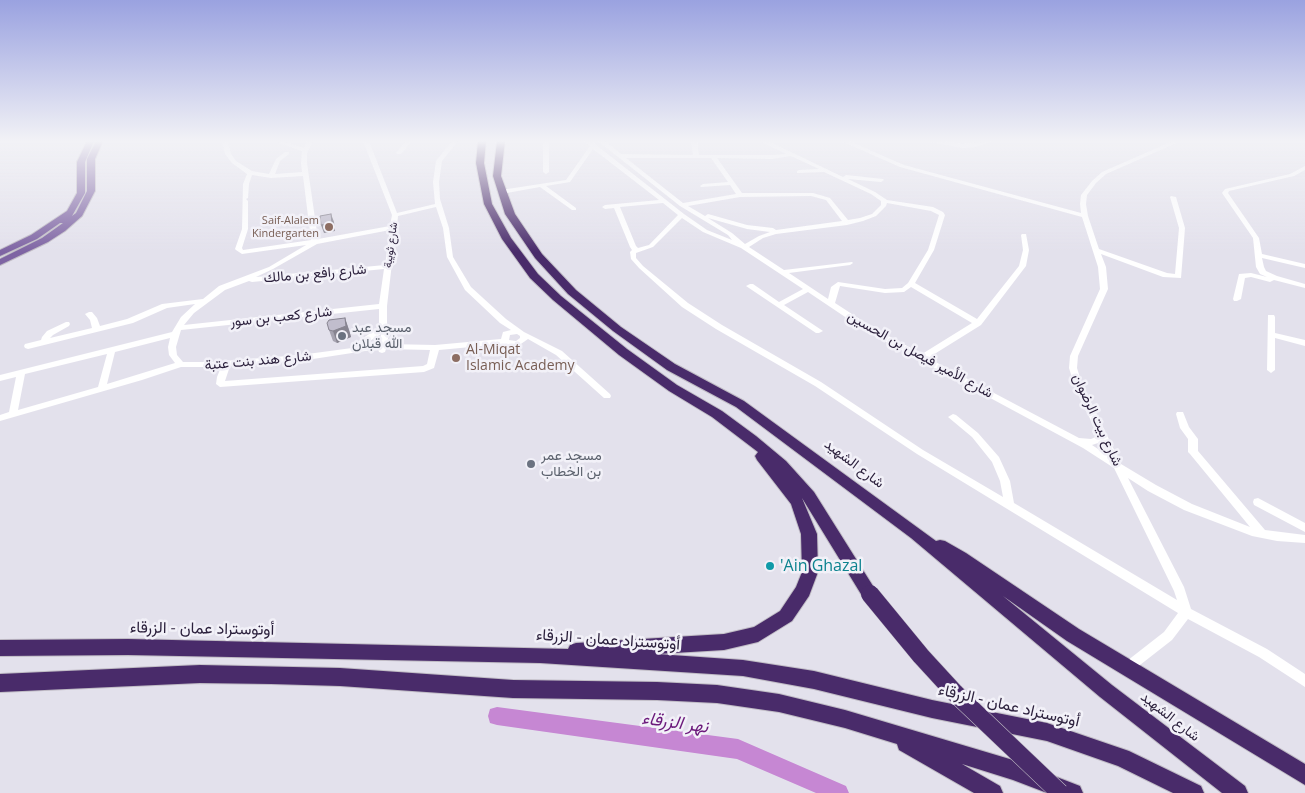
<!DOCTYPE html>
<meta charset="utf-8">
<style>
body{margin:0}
canvas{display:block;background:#e3e1ec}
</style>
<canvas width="1305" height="793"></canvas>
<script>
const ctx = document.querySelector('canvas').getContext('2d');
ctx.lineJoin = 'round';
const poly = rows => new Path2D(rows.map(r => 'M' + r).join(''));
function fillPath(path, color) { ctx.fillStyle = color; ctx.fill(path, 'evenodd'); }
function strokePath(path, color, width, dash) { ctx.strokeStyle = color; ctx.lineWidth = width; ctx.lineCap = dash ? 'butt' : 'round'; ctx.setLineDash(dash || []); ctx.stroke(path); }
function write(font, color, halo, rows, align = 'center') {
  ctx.font = font + ' "Open Sans",Vazirmatn,sans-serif'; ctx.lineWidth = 5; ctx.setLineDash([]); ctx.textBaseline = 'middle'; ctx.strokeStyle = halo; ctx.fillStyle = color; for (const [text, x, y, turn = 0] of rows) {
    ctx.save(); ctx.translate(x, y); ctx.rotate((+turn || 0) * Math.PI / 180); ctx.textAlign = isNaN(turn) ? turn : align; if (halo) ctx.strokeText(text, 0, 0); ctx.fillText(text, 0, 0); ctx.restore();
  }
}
const river = poly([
 [497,707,738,739,846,786,849,793,816,793,737,759,497,725,490,723,488,716,490,709,497,707]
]);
const minor = poly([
 [222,141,228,141,231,154,236,161,252,171,269,174,276,159,285,152,289,152,289,154,280,161,275,174,302,172,301,163,302,151,273,141,282,141,304,148,307,141,313,141,307,153,307,163,318,239,390,226,392,215,363,141,369,141,397,213,435,204,433,182,436,161,452,141,458,141,442,161,439,182,440,199,449,228,453,257,471,287,506,319,524,332,562,351,610,394,611,396,610,398,604,398,556,355,528,339,518,346,509,347,503,344,439,350,434,368,424,372,220,387,216,384,217,377,221,367,181,367,142,380,0,421,0,415,9,412,16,377,0,381,0,375,172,332,181,317,195,304,167,308,133,323,28,349,25,348,24,346,25,344,41,340,42,337,47,331,66,322,69,322,70,324,69,326,53,335,50,338,92,328,90,320,85,314,89,312,92,312,97,318,100,326,127,319,162,304,203,299,219,286,269,267,306,245,242,254,236,250,235,249,242,229,243,184,247,174,232,163,225,154,222,141],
 [252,175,271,178,303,176,311,240,243,250,242,248,248,229,248,201,246,199,248,198,249,184,252,175],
 [436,207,443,228,447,257,465,290,500,323,511,330,503,332,501,339,435,345,387,344,390,328,387,324,387,306,396,229,398,227,397,226,398,216,436,207],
 [390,230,385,265,256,277,273,269,317,244,390,230],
 [384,269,379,304,184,325,194,313,225,290,249,281,252,282,384,269],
 [379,309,379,324,382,328,381,331,378,330,375,330,353,345,352,348,300,355,211,362,183,362,177,355,176,347,181,330,379,309],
 [381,334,379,344,362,346,381,334],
 [517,334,520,336,520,338,516,341,509,340,510,335,517,334],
 [170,338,168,347,169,355,175,363,107,384,115,352,170,338],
 [378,349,379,352,382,353,385,352,386,349,430,350,427,364,423,366,225,381,230,366,300,361,378,349],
 [107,354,98,387,18,410,25,374,107,354],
 [406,141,412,141,401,154,397,154,396,153,406,141],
 [543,141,549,141,549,172,546,174,543,172,543,141],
 [584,141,591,141,595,144,684,214,707,230,732,240,728,235,680,206,598,141,605,141,621,154,693,155,691,141,697,141,699,155,772,155,786,154,760,141,768,141,843,177,846,175,883,179,884,180,881,182,848,179,875,192,887,200,933,207,943,212,945,215,934,250,915,283,977,319,1019,266,1023,250,1021,235,1022,234,1026,234,1029,250,1026,266,981,325,928,358,1079,438,1091,439,1098,436,1074,384,1069,368,1070,356,1100,289,1098,267,1082,217,900,167,841,141,849,141,904,165,1081,213,1080,204,1081,195,1092,181,1102,172,1173,141,1181,141,1106,174,1096,183,1087,195,1086,204,1088,216,1099,249,1167,273,1175,274,1179,228,1170,197,1171,196,1176,197,1185,228,1181,278,1163,277,1101,254,1106,267,1108,289,1078,356,1077,368,1082,384,1121,464,1156,485,1192,504,1250,527,1190,454,1188,452,1188,439,1180,428,1176,414,1177,412,1183,412,1189,427,1198,439,1198,451,1265,530,1305,535,1305,543,1277,541,1252,536,1184,510,1148,491,1128,478,1184,587,1191,609,1267,649,1305,674,1305,687,1259,657,1188,619,1172,640,1131,672,1127,674,1123,672,1121,668,1123,664,1164,632,1178,613,917,454,815,386,716,329,682,307,639,268,631,259,630,252,632,250,630,247,614,208,605,209,602,207,605,205,659,200,593,149,570,182,546,186,576,208,576,210,572,210,540,187,501,194,498,192,501,190,566,180,590,146,584,141],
 [791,156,819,169,799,170,797,171,797,173,824,172,871,194,881,201,881,205,872,214,860,218,848,220,830,198,813,193,742,193,717,158,772,159,791,156],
 [626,158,711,158,728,182,703,184,700,186,701,187,730,185,736,194,683,203,626,158],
 [811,196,826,200,842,221,776,230,773,228,747,225,708,214,705,216,688,206,740,197,811,196],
 [663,203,678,215,649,245,638,248,636,246,620,207,663,203],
 [887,203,931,211,939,215,928,250,908,283,902,288,885,289,838,282,831,287,828,299,789,273,850,265,853,263,852,262,784,270,749,247,763,238,776,234,847,225,863,221,876,216,886,206,887,203],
 [682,218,703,232,741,248,803,289,779,302,753,284,750,284,746,286,816,333,819,333,823,331,784,305,808,292,866,331,1083,448,1114,468,1174,591,1177,600,1014,503,1010,481,999,457,978,433,956,415,953,414,948,417,972,437,992,462,1000,481,1003,497,923,450,821,382,722,325,688,303,643,266,636,258,636,253,653,247,682,218],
 [708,218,747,229,770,232,759,236,745,244,732,233,708,218],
 [840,286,885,293,904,292,911,287,972,323,922,354,872,327,835,303,840,286],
 [1101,442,1107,455,1092,445,1101,442],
 [926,141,941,141,962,144,992,141,976,147,962,148,926,141],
 [1305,166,1305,170,1294,176,1229,191,1228,193,1259,238,1262,254,1305,264,1305,268,1262,258,1264,267,1266,271,1277,276,1305,284,1305,288,1274,280,1270,282,1251,277,1245,278,1241,299,1237,301,1234,301,1233,299,1239,274,1251,273,1267,277,1260,274,1256,267,1253,238,1222,193,1225,189,1290,174,1305,166],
 [1268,315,1274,315,1275,317,1275,333,1305,340,1305,346,1275,338,1275,370,1271,373,1267,370,1268,315],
 [1258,498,1305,523,1305,532,1254,505,1253,502,1254,499,1258,498]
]);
const major = poly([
 [87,141,94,141,85,162,85,193,72,216,76,213,87,191,87,159,96,141,103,141,95,159,95,191,82,216,65,231,48,242,0,265,0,259,42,238,63,223,60,223,37,239,0,256,0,250,31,235,67,211,77,193,77,162,87,141]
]);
const highway = poly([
 [478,141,486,141,484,163,492,204,511,238,538,274,561,296,627,349,677,385,722,411,756,436,786,461,814,492,878,594,876,599,870,601,864,599,802,498,817,534,818,572,809,596,792,621,758,642,724,650,657,654,743,660,814,671,932,700,1047,723,1129,751,1201,786,1204,793,1173,793,1118,766,1047,741,932,718,814,689,743,676,540,663,128,655,0,656,0,640,128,639,568,649,570,645,576,643,724,634,754,627,780,611,796,587,802,572,801,534,791,504,757,460,755,456,758,452,712,417,669,391,619,355,553,300,530,278,502,239,484,204,476,163,478,141],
 [497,141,505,141,501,176,515,214,542,254,576,290,621,327,675,364,744,401,936,541,940,540,945,541,966,553,1079,629,1305,764,1305,785,1067,641,1003,596,1112,685,1245,786,1248,793,1222,793,1100,697,911,538,736,407,667,370,613,331,568,294,535,258,505,214,493,176,497,141],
 [200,665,340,668,513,680,657,682,717,685,779,694,845,710,1013,760,1080,786,1083,793,1047,793,1013,780,962,764,1000,786,1003,793,974,793,899,750,897,744,845,728,779,712,717,703,657,700,513,698,340,686,271,684,200,683,0,692,0,674,200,665]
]);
const highwayBridge = poly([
 [870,594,921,656,955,693,1060,793]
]);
const wall = poly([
 [345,318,349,330,351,337,337,343,333,341,329,330]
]);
const shadedWall = poly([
 [331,214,334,222,335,231,324,233,321,225],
 [345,318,349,330,351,337,337,343,333,331]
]);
const building = poly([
 [331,214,332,223,321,225,320,216,331,214],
 [345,318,346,326,333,331,329,330,327,323,329,320,345,318]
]);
const markers = [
 [329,227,5,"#8d6e63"],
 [342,336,5,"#6b7280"],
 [456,358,5,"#8d6e63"],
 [531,464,5,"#6b7280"],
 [770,566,5,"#0f9aa8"]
];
const farEducationnames = [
 ["Saif-Alalem",319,221],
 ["Kindergarten",319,234]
];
const farStreetnames = [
 ["شارع ثويبة",391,245,-82]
];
const streetNames = [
 ["شارع رافع بن مالك",315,274,-5],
 ["شارع كعب بن سور",281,317,-6],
 ["شارع الأمير فيصل بن الحسين",920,355,29],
 ["شارع هند بنت عتبة",258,361,-5],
 ["شارع بيت الرضوان",1097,420,65],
 ["شارع الشهيد",854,464,37],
 ["شارع الشهيد",1170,717,38]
];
const worshipNames = [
 ["مسجد عبد",352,328],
 ["الله قبلان",352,344],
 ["مسجد عمر",541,456],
 ["بن الخطاب",541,472]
];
const educationNames = [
 ["Al-Miqat",466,350],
 ["Islamic Academy",466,366]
];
const nearCulturenames = [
 ["'Ain Ghazal",780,566]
];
const nearStreetnames = [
 ["أوتوستراد عمان - الزرقاء",202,629,1],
 ["أوتوستراد عمان - الزرقاء",608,640,4],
 ["أوتوستراد عمان - الزرقاء",1009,706,13]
];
const nearWaternames = [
 ["نهر الزرقاء",675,723,8]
];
fillPath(river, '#c687d3');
strokePath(major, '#c0bcc5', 2);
strokePath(highway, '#c0bcc5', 2);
fillPath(minor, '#fff');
fillPath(major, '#7e64a3');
fillPath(highway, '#492b6a');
strokePath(highwayBridge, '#c0bcc5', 19, []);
strokePath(highwayBridge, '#492b6a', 18);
fillPath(wall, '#a6a3b0');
fillPath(shadedWall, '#878490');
fillPath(building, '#c1bdcd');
strokePath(building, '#878490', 1);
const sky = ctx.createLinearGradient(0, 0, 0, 252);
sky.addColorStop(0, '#9aa2e0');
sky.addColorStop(0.56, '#f2f2f6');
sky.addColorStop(1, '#f2f2f600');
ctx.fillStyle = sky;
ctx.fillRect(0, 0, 1305, 252);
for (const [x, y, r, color] of markers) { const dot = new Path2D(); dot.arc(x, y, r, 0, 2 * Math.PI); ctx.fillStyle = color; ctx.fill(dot); strokePath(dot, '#f2f1f8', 2); }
write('11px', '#785e54', '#f2f1f8', farEducationnames, 'right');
write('11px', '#2c213d', '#f2f1f8', farStreetnames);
write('14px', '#2c213d', '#f2f1f8', streetNames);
write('14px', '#5b616d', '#f2f1f8', worshipNames, 'left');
write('14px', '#785e54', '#f2f1f8', educationNames, 'left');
write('16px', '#0d838f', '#f2f1f8', nearCulturenames, 'left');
write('16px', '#2c213d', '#f2f1f8', nearStreetnames);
write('italic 18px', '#6b197b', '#f2f1f8', nearWaternames);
</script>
